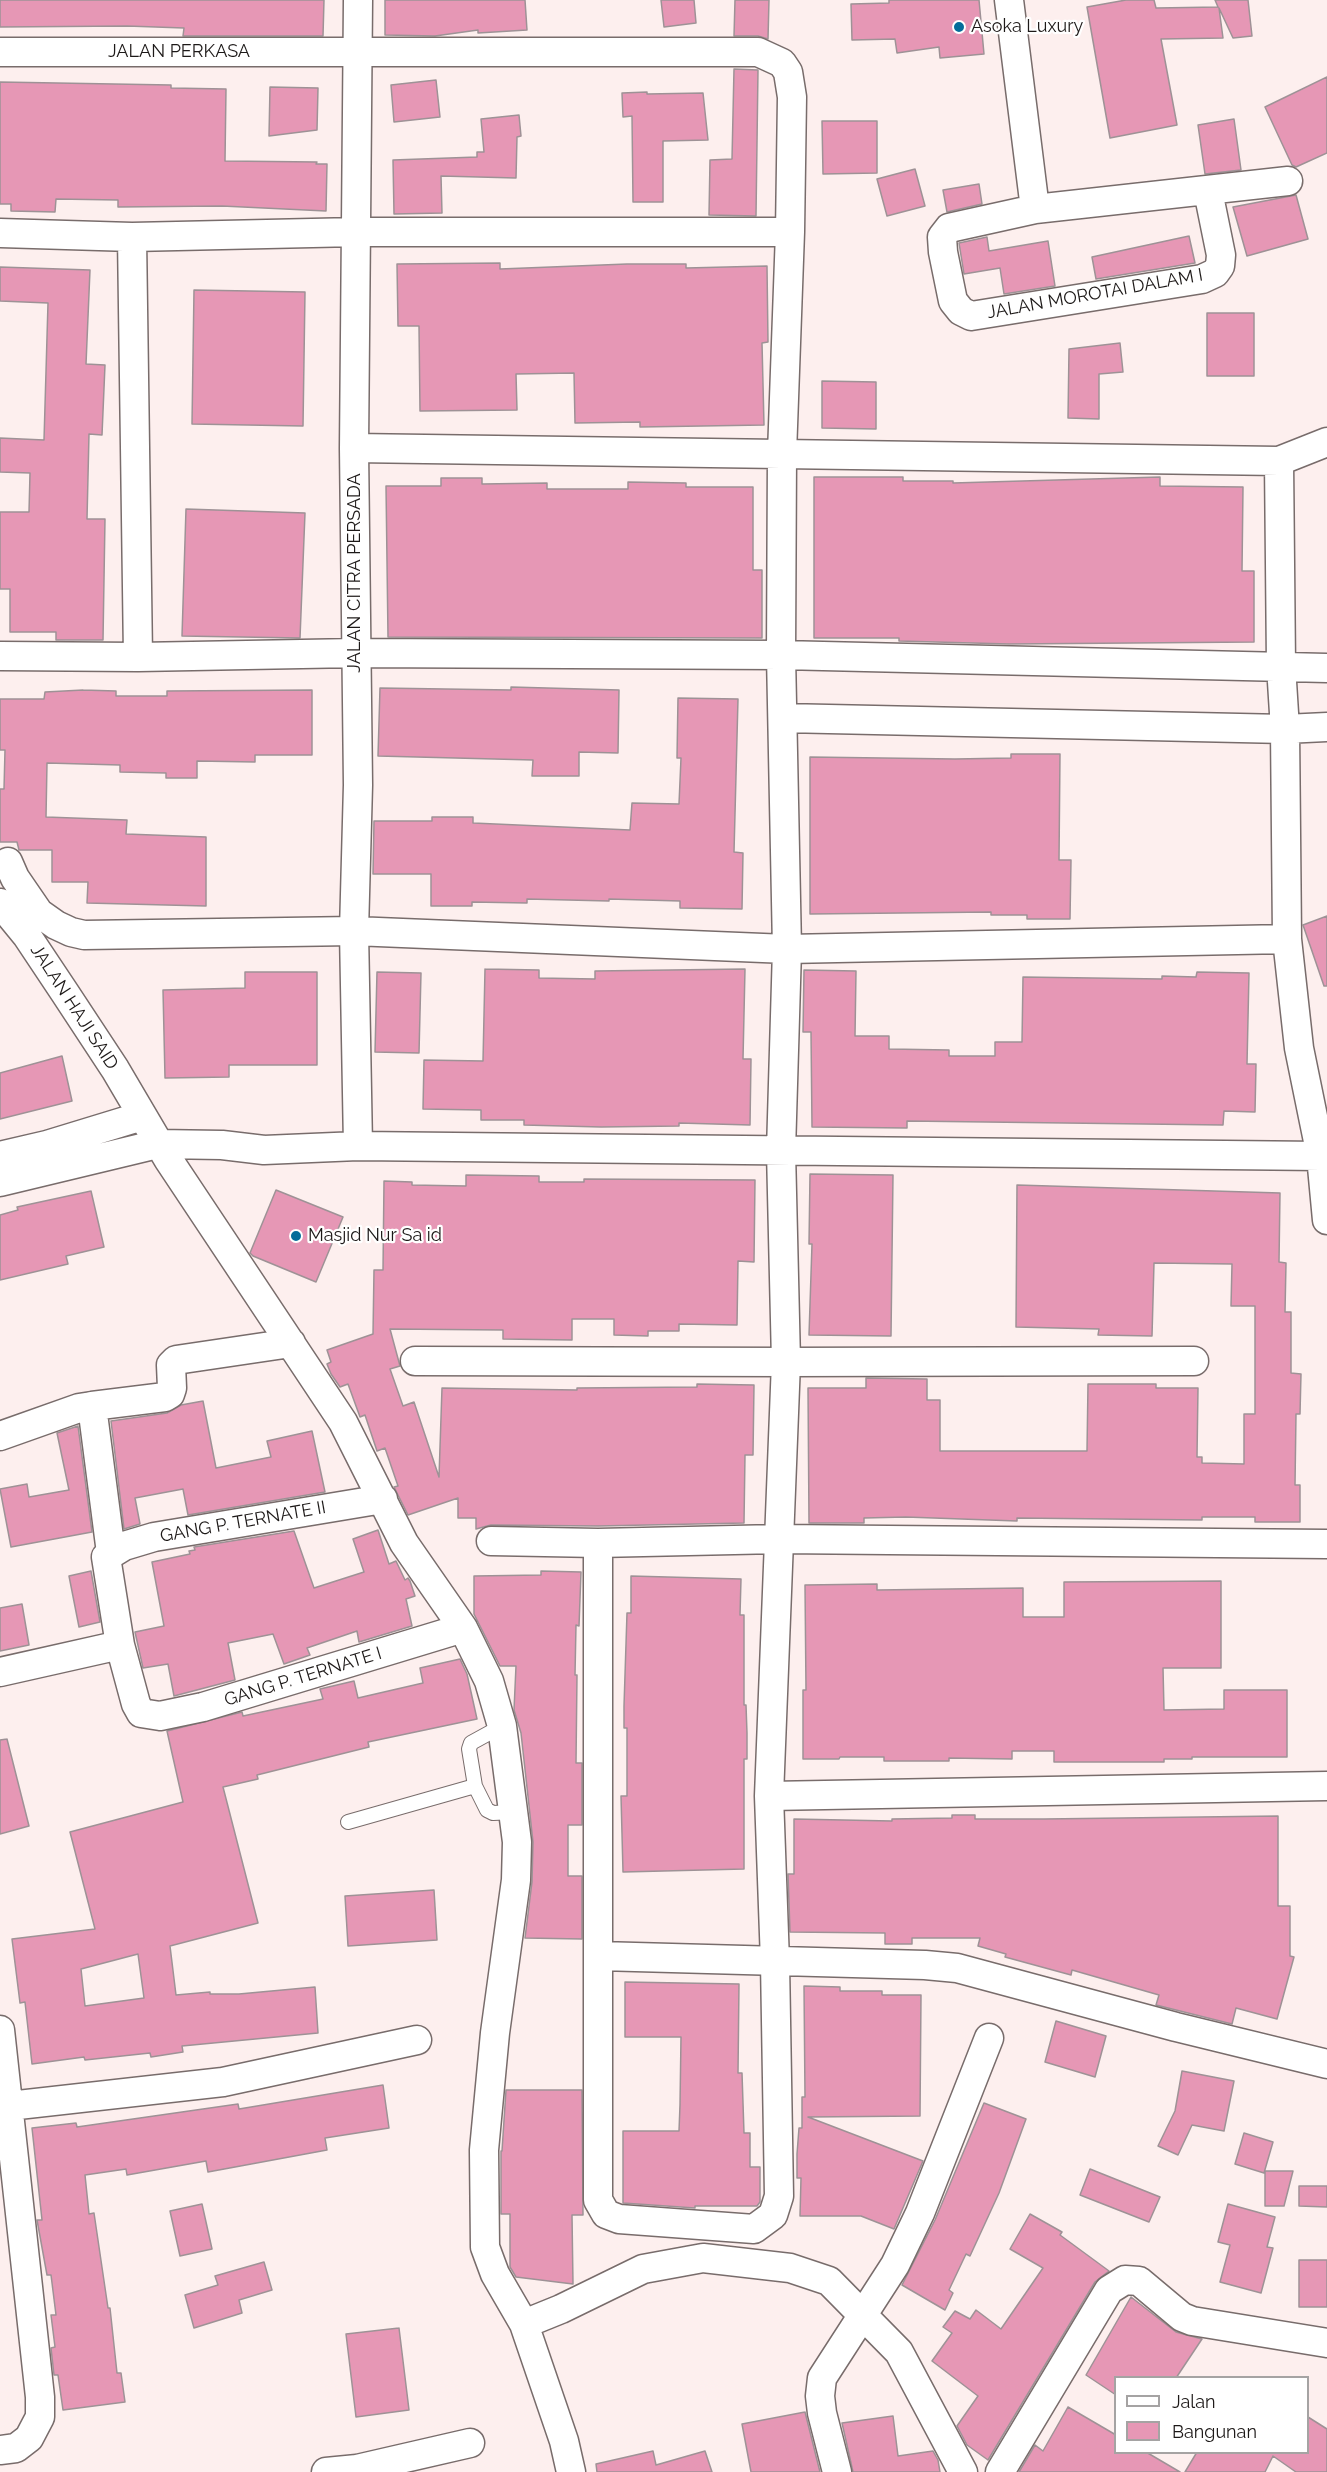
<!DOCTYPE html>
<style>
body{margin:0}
#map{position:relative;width:1327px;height:2472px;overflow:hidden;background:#fdefee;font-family:Raleway,sans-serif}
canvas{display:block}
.legend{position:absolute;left:1114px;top:2376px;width:195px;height:78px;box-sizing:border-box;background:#fff;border:2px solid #a5a3a3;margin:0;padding:8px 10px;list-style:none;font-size:18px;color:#1d1918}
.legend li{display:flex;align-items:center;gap:12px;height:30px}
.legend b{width:30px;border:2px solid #a5a3a3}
</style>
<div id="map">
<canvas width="1327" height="2472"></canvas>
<ul class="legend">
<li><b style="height:8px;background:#fff"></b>Jalan</li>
<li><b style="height:16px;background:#e697b5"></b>Bangunan</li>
</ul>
</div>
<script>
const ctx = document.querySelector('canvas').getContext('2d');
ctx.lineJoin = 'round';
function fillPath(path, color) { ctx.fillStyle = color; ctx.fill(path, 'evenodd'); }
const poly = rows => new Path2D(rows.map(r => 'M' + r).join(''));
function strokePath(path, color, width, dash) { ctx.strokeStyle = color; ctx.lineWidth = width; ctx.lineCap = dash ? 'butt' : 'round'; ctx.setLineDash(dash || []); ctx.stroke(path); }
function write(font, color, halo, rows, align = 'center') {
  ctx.font = font + ' Raleway,sans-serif'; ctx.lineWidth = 4.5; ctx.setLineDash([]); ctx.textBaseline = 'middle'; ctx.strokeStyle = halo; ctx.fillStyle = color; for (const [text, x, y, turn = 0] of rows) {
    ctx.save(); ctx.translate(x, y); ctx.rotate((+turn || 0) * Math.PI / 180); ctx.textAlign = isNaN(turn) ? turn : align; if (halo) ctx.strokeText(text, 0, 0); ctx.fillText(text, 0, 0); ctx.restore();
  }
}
const building = poly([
 [0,0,324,0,323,36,183,36,184,28,127,26,0,27,0,0],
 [385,0,525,0,527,30,478,33,478,30,435,36,385,35,385,0],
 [661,0,694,0,696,23,664,27,661,0],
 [735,0,769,0,768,39,758,36,734,36,735,0],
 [889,0,979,0,984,54,940,58,939,47,897,53,895,39,852,40,851,4,889,3,889,0],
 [1126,0,1154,0,1156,8,1218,7,1215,0,1248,0,1252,36,1233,38,1219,8,1223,38,1161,39,1177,125,1110,138,1087,7,1126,0],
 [734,69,758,70,756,216,709,215,710,160,732,159,734,69],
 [1327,77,1327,153,1296,167,1292,165,1265,107,1327,77],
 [436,80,440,117,394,122,391,85,436,80],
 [0,82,171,85,171,88,226,89,225,161,317,162,316,164,327,164,326,211,222,206,118,207,118,200,56,199,55,212,11,211,11,204,0,204,0,82],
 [270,87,318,88,317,130,269,136,270,87],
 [647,92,647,94,703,93,708,140,663,141,663,202,633,202,632,116,623,117,622,93,647,92],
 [519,115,521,136,517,137,516,178,441,176,442,213,394,214,393,160,477,157,477,152,484,152,481,119,519,115],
 [1234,119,1241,170,1205,174,1198,125,1234,119],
 [822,121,877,121,877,173,823,174,822,121],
 [915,169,925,206,887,216,877,179,915,169],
 [979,184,982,204,947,212,943,190,979,184],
 [1296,195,1308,239,1247,256,1233,207,1296,195],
 [1189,236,1195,263,1096,279,1092,257,1189,236],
 [987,237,989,251,1048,241,1055,286,1004,294,1000,268,964,274,959,243,987,237],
 [500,263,500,269,627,264,686,264,686,268,767,266,768,342,762,343,764,425,640,427,640,422,575,423,574,373,516,374,517,410,420,411,419,326,398,326,397,264,500,263],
 [0,267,90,270,86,364,105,365,102,435,89,434,87,519,105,519,103,640,56,640,56,632,10,632,10,589,0,589,0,512,29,512,30,473,0,472,0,438,44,440,48,303,0,301,0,267],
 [194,290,305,292,303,426,192,424,194,290],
 [1207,313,1254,313,1254,376,1207,376,1207,313],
 [1120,343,1123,372,1099,374,1099,419,1068,418,1069,349,1120,343],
 [822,381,876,382,876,429,822,428,822,381],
 [814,477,903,477,903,481,953,481,953,483,1160,477,1160,486,1243,487,1242,571,1254,571,1254,642,1009,644,899,641,899,638,814,638,814,477],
 [441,478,482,478,482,484,547,483,547,489,628,489,628,482,686,483,686,487,753,487,753,570,762,570,762,638,388,637,386,486,441,486,441,478],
 [186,509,305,513,300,638,182,636,186,509],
 [511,687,619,690,618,753,579,752,579,776,532,776,533,760,378,756,380,688,511,690,511,687],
 [83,690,116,691,116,696,167,696,167,691,312,690,312,755,255,755,255,762,197,761,197,778,166,778,166,773,120,772,120,765,47,763,46,817,127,820,126,834,206,837,206,906,87,903,88,882,52,882,52,850,19,850,17,842,0,842,0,789,4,789,5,750,0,750,0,699,44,699,45,692,83,690],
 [678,698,738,699,734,852,743,853,742,909,680,908,680,901,609,899,609,901,527,899,527,903,472,902,472,906,431,906,431,874,373,874,374,821,432,821,432,817,473,817,473,823,630,830,632,803,679,804,681,758,677,758,678,698],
 [1011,754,1060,754,1059,860,1071,860,1070,919,1027,919,1027,915,991,915,991,912,810,914,810,757,955,759,1011,758,1011,754],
 [1327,916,1327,986,1324,986,1303,925,1327,916],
 [485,969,539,970,539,978,595,979,595,971,745,969,743,1059,751,1059,750,1125,679,1123,679,1126,601,1127,524,1125,524,1120,481,1120,481,1110,423,1109,424,1060,483,1061,485,969],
 [804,970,856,971,855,1036,889,1036,889,1049,949,1050,949,1056,995,1056,995,1042,1022,1042,1023,977,1162,979,1162,976,1196,977,1197,972,1249,973,1247,1064,1256,1064,1255,1112,1224,1111,1223,1125,907,1121,907,1128,812,1127,811,1032,803,1032,804,970],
 [245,972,317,972,317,1065,229,1065,229,1077,165,1078,163,990,245,988,245,972],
 [377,972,421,973,419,1053,375,1052,377,972],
 [62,1056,72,1101,0,1119,0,1073,62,1056],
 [810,1174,893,1175,891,1336,809,1335,812,1244,809,1244,810,1174],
 [466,1175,539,1176,539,1182,584,1182,584,1179,755,1180,754,1262,738,1261,737,1325,679,1324,679,1331,648,1331,648,1336,614,1335,614,1319,572,1319,572,1340,503,1339,503,1330,390,1329,400,1366,390,1369,403,1406,414,1402,439,1477,442,1388,577,1390,577,1388,697,1387,697,1384,754,1385,753,1455,745,1455,744,1523,598,1526,491,1525,476,1529,476,1518,458,1518,458,1498,408,1515,394,1487,398,1486,385,1448,377,1451,365,1415,360,1417,348,1384,340,1387,331,1374,327,1364,331,1362,327,1350,373,1334,374,1270,383,1270,384,1181,412,1182,412,1185,466,1186,466,1175],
 [1017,1185,1280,1193,1279,1262,1286,1263,1285,1312,1291,1312,1291,1373,1301,1374,1300,1414,1296,1414,1295,1485,1300,1485,1300,1522,1255,1522,1255,1517,1202,1517,1202,1520,1017,1518,1017,1521,906,1517,864,1518,864,1523,809,1523,808,1388,866,1388,866,1378,927,1379,927,1400,940,1400,940,1451,1087,1451,1088,1384,1156,1384,1156,1388,1198,1388,1197,1457,1202,1457,1202,1463,1244,1464,1244,1414,1255,1414,1255,1306,1231,1306,1232,1264,1154,1263,1152,1336,1098,1335,1099,1329,1016,1327,1017,1185],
 [276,1190,343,1217,316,1282,253,1256,250,1253,276,1190],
 [91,1191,104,1247,66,1256,68,1264,0,1280,0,1215,18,1210,17,1207,91,1191],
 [203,1401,216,1468,271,1457,267,1441,312,1431,325,1492,188,1515,183,1489,135,1498,140,1524,124,1529,111,1421,167,1413,181,1405,203,1401],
 [78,1426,92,1532,11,1547,0,1489,27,1484,29,1497,69,1490,57,1433,78,1426],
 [378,1530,389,1564,396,1561,405,1580,408,1578,410,1581,415,1596,406,1599,412,1626,359,1642,357,1631,307,1648,310,1655,284,1664,273,1634,228,1643,235,1680,174,1696,168,1664,143,1668,135,1632,164,1626,152,1562,190,1554,189,1551,195,1550,194,1547,294,1531,314,1588,364,1572,353,1539,378,1530],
 [91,1571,100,1622,79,1627,69,1576,91,1571],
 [541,1571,581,1572,579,1626,576,1625,575,1675,577,1675,576,1763,582,1763,582,1825,568,1825,568,1876,582,1876,582,1939,525,1938,532,1882,533,1842,521,1733,514,1710,516,1666,500,1666,474,1614,474,1576,541,1575,541,1571],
 [631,1576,741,1579,740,1615,744,1615,744,1705,746,1705,747,1733,747,1759,744,1759,744,1869,623,1872,621,1796,627,1796,627,1728,624,1728,624,1706,627,1613,631,1613,631,1576],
 [1221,1581,1221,1668,1163,1668,1164,1710,1224,1709,1224,1690,1287,1690,1287,1757,1192,1757,1192,1759,1164,1759,1164,1762,1054,1762,1054,1751,1012,1751,1012,1759,949,1758,949,1761,884,1761,884,1757,840,1757,839,1759,803,1759,803,1690,806,1690,805,1585,877,1584,877,1590,1023,1588,1023,1617,1064,1617,1064,1582,1221,1581],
 [22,1604,29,1645,0,1651,0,1608,22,1604],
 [460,1659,467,1674,477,1719,368,1742,369,1747,257,1775,258,1779,223,1787,258,1923,170,1946,176,1995,210,1992,210,1994,239,1994,315,1987,318,2033,182,2046,183,2052,151,2057,150,2053,85,2060,84,2057,32,2064,25,2002,20,2003,12,1939,95,1929,70,1832,183,1802,167,1731,242,1712,243,1716,323,1699,320,1689,354,1681,358,1698,423,1683,420,1668,460,1659],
 [138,1954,144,1998,85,2006,81,1969,138,1954],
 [7,1739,29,1826,0,1834,0,1740,7,1739],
 [952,1815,975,1815,975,1819,1044,1819,1278,1816,1278,1906,1290,1906,1290,1956,1294,1957,1277,2019,1236,2008,1232,2024,1156,2005,1159,1995,1072,1970,1071,1975,1005,1957,1006,1954,978,1946,980,1938,912,1938,912,1944,885,1944,885,1933,790,1932,788,1874,794,1874,794,1819,892,1821,892,1819,952,1818,952,1815],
 [434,1890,437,1940,348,1946,345,1896,434,1890],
 [625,1982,739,1984,738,2073,742,2073,744,2133,750,2133,750,2167,760,2167,760,2202,757,2206,695,2206,695,2208,623,2203,623,2131,679,2131,680,2105,681,2037,625,2037,625,1982],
 [804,1986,840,1987,840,1991,882,1991,882,1995,921,1995,920,2116,808,2117,923,2161,894,2229,861,2216,800,2216,801,2178,797,2178,797,2154,799,2128,802,2128,802,2097,805,2097,804,1986],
 [1056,2021,1106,2036,1095,2077,1045,2062,1056,2021],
 [1182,2071,1234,2081,1224,2131,1192,2125,1178,2155,1158,2146,1175,2111,1182,2071],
 [383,2085,389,2128,325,2138,327,2150,208,2172,206,2161,127,2175,126,2169,85,2175,89,2214,94,2213,108,2308,110,2308,117,2373,121,2373,125,2402,63,2410,58,2375,54,2375,51,2348,55,2347,51,2315,56,2315,51,2275,47,2275,37,2220,42,2220,32,2128,76,2123,77,2127,238,2104,239,2109,383,2085],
 [506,2090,582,2090,583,2215,572,2215,573,2284,516,2277,510,2267,510,2214,501,2214,501,2151,502,2151,506,2090],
 [984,2103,1026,2119,999,2193,970,2256,966,2254,949,2290,953,2293,945,2310,902,2285,935,2220,984,2103],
 [1244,2133,1273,2142,1264,2173,1235,2164,1244,2133],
 [1090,2169,1160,2197,1149,2222,1080,2195,1090,2169],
 [1265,2171,1293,2171,1284,2206,1265,2206,1265,2171],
 [1299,2186,1327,2186,1327,2207,1299,2206,1299,2186],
 [202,2204,212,2249,180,2256,170,2211,202,2204],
 [1228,2204,1275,2217,1267,2247,1273,2248,1261,2293,1220,2282,1230,2245,1218,2242,1228,2204],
 [1030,2214,1062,2232,1060,2235,1109,2271,1095,2282,988,2460,967,2445,957,2426,978,2396,932,2361,952,2333,943,2327,955,2311,970,2319,976,2310,1001,2329,1043,2268,1010,2249,1030,2214],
 [1299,2260,1327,2260,1327,2307,1299,2307,1299,2260],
 [264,2262,272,2290,239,2300,242,2313,194,2328,185,2295,218,2285,215,2276,264,2262],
 [1131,2297,1176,2332,1202,2339,1176,2378,1116,2378,1116,2395,1086,2375,1131,2297],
 [399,2328,409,2410,356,2417,346,2334,399,2328],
 [1068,2407,1116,2435,1116,2452,1146,2452,1180,2472,1019,2472,1035,2445,1043,2451,1068,2407],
 [805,2412,820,2472,751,2472,742,2424,805,2412],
 [893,2416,898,2456,933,2451,938,2460,940,2472,853,2472,842,2423,893,2416],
 [1308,2417,1327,2429,1327,2472,1296,2472,1273,2456,1265,2472,1185,2472,1197,2452,1308,2452,1308,2417],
 [653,2451,656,2465,705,2451,712,2472,597,2472,596,2464,653,2451]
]);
const service = poly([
 [502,1726,471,1743,469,1749,475,1786,487,1810,493,1813,514,1812],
 [348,1822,475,1786]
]);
const minor = poly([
 [1009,0,1035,209],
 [0,52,758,52,782,63,788,72,792,97,790,232,782,454,781,655,787,949,781,1151,786,1362,769,1796,775,1962,779,2196,773,2215,754,2229,619,2219,606,2214,598,2200,598,1543],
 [1208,191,1221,255,1220,266,1215,273,1202,279,971,316,961,311,953,301,943,252,942,237,949,228,1035,209,1288,181],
 [0,233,132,237,357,232,790,232],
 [132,237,138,657],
 [354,448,1279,461,1327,442],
 [1279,461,1281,666,1285,729,1287,939,1299,1048,1321,1156,1327,1220],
 [0,656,138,657,356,653,781,655,1327,668],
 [783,718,1285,729,1327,727],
 [8,862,15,878,39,913,56,925,71,932,84,935,354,931,787,949,1287,939],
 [0,903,27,936,65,993,115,1069,168,1159,343,1422,404,1543,463,1628,489,1681,502,1726,517,1842,516,1880,495,2033,484,2150,485,2247,495,2274,524,2324,564,2441,571,2472],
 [358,1146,354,931,358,785,354,448,358,0],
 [0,1156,47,1145,142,1116],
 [0,1182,158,1144,222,1145,264,1150,358,1146,1321,1156],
 [415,1361,786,1362,1194,1361],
 [0,1436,79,1408,92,1406],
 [491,1541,598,1543,779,1539,1327,1544],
 [111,1553,92,1406,165,1397,170,1394,172,1388,171,1365,176,1360,291,1343],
 [120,1645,136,1704,141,1713,160,1716,203,1707,463,1628],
 [0,1672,120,1645,106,1557,124,1546,154,1537,383,1499],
 [769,1796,1327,1786],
 [599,1956,925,1965,957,1968,1176,2027,1327,2064],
 [0,2030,40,2397,40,2417,29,2438,16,2448,0,2450],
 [9,2106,223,2082,417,2040],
 [524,2324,561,2309,643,2269,703,2258,790,2268,829,2281,899,2352,963,2472],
 [326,2472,357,2469,470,2443],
 [837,2472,822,2413,820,2396,822,2378,895,2265,920,2213,989,2038],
 [1000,2472,1109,2290,1125,2280,1139,2281,1182,2317,1192,2321,1327,2343]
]);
const markers = [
 [959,27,6,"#046c9a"],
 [296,1236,6,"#046c9a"]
];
const poiNames = [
 ["Asoka Luxury",971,27],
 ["Masjid Nur Sa id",308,1236]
];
const streetNames = [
 ["JALAN PERKASA",179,52],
 ["JALAN MOROTAI DALAM I",1095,294,-10],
 ["JALAN CITRA PERSADA",355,573,-90],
 ["JALAN HAJI SAID",74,1007,57],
 ["GANG P. TERNATE II",243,1522,-10],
 ["GANG P. TERNATE I",303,1677,-17]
];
fillPath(building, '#e697b5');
strokePath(building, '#9e9296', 1.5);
strokePath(service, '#786c6b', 16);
strokePath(minor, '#786c6b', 31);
strokePath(service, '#fff', 14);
strokePath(minor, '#fff', 28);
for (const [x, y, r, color] of markers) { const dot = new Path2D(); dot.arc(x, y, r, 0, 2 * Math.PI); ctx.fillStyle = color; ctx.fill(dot); strokePath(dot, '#fff', 2); }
write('18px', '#1d1918', '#fff', poiNames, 'left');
write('18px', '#1d1918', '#fff', streetNames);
</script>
